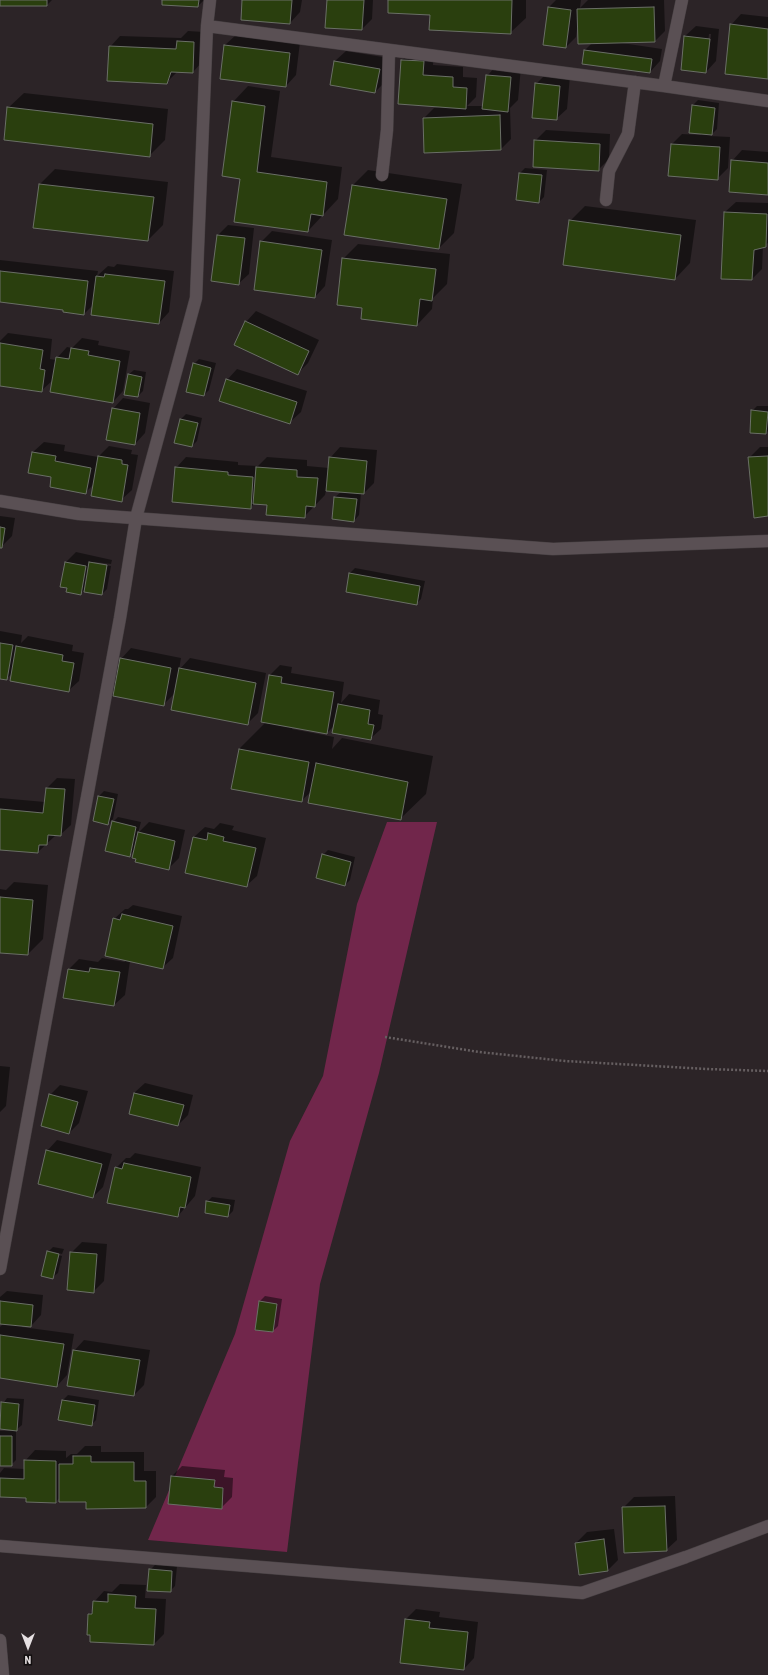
<!DOCTYPE html>
<style>
body{margin:0}
#map{position:relative;width:768px;height:1675px;overflow:hidden;background:#2c2427;font-family:"Roboto Condensed",sans-serif}
canvas{display:block}
.north{position:absolute;left:8px;top:1627px;width:40px;height:40px;-webkit-text-stroke:3px #120e0f;paint-order:stroke;rotate:180deg;font-size:11px;font-weight:700;line-height:16px;text-align:center;color:#e7e1e3}
.north::after{content:'';display:block;margin:auto;width:14px;height:18px;background:#e7e1e3;clip-path:polygon(50% 0,100% 100%,50% 72%,0 100%)}
</style>
<div id="map">
<canvas width="768" height="1675"></canvas>
<div class="north">N</div>
</div>
<script>
const ctx = document.querySelector('canvas').getContext('2d');
ctx.lineJoin = 'round';
function fillPath(path, color) { ctx.fillStyle = color; ctx.fill(path, 'evenodd'); }
const poly = rows => new Path2D(rows.map(r => 'M' + r).join(''));
function strokePath(path, color, width, dash) { ctx.strokeStyle = color; ctx.lineWidth = width; ctx.lineCap = dash ? 'butt' : 'round'; ctx.setLineDash(dash || []); ctx.stroke(path); }
const green = poly([
 [387,822,437,822,379,1073,320,1284,287,1552,148,1540,235,1334,290,1141,323,1076,357,904]
]);
const shadow = poly([
 [1,0,52,0,47,5,1,5],
 [163,0,204,0,198,6],
 [243,0,302,0,300,12,290,23],
 [328,0,373,0,372,19,362,29],
 [389,0,526,0,526,18,510,33,431,14],
 [556,0,581,0,580,8,588,0,664,0,665,31,655,41,623,42,622,43,662,49,660,61,650,72,585,50,592,43,579,29,577,29,576,37,566,47,549,7],
 [741,14,768,17,768,78,731,25],
 [696,26,719,29,716,61,706,72,685,36],
 [709,34,711,34,708,62,706,62],
 [188,31,204,32,203,61,193,72,177,72,166,83,110,47,120,36,181,38],
 [236,35,300,42,296,75,286,86,225,45],
 [412,50,434,51,433,65,463,67,463,77,477,78,476,97,467,106,484,106,487,76,497,65,521,67,518,100,510,108,511,139,501,149,425,152,424,118,434,108,440,107,441,106,402,60],
 [346,51,389,58,385,82,375,92,335,61],
 [547,73,570,76,567,109,556,119,536,84],
 [248,86,280,91,271,157,342,167,338,199,308,231,241,178,233,102],
 [24,93,168,109,165,140,149,156,8,108],
 [698,100,719,103,717,129,710,136,730,137,728,168,717,179,672,144,682,134,701,135,692,106],
 [546,130,610,134,609,159,598,170,535,141],
 [742,150,768,152,768,194,732,161],
 [525,168,547,170,544,197,539,202,520,173],
 [55,169,168,182,163,225,148,240,40,184],
 [368,170,462,184,454,233,439,248,345,234,353,185],
 [736,202,768,203,768,243,763,246,762,269,752,279,722,278,725,212],
 [585,206,696,220,690,263,675,279,570,221],
 [228,225,254,228,249,274,238,284,218,235],
 [272,231,332,240,325,286,315,297,261,242],
 [358,244,450,254,447,284,433,298,432,309,417,325,363,307,343,259],
 [0,260,98,271,97,276,108,266,114,267,117,264,174,271,169,312,159,323,94,304,84,314,64,309,0,301],
 [256,311,319,340,308,363,298,373,246,322],
 [8,333,52,339,50,359,56,360,57,358,67,347,72,348,82,338,99,341,98,345,130,351,123,391,113,402,53,380,41,391,0,385,0,341],
 [63,358,74,359,63,360],
 [199,359,216,363,209,390,204,395,194,364],
 [237,369,307,391,301,412,290,422,227,380],
 [134,370,146,372,143,391,138,396,128,375],
 [123,398,150,403,145,433,135,444,113,409],
 [757,406,768,406,768,431,766,433,752,411],
 [186,414,202,418,197,441,192,446,176,442,181,419],
 [44,442,65,445,64,451,98,457,109,446,132,450,131,454,138,455,132,490,121,500,94,484,86,492,53,476,30,472,33,452],
 [340,447,377,450,374,483,364,493,361,493,359,515,354,521,333,518,335,497,341,492,326,490,325,495,304,517,268,504,255,503,250,508,176,468,186,457,238,462,238,465,258,466,267,457,307,460,307,466,329,468,330,458],
 [760,447,768,447,768,515,749,458],
 [0,516,15,518,12,536,1,547,0,547],
 [76,552,112,560,111,564,94,562,94,564,111,566,107,589,102,594,86,588,80,594,66,562],
 [355,568,425,581,421,599,416,604,350,573],
 [0,631,22,635,21,643,28,636,73,645,72,651,84,653,79,681,68,691,13,673,6,679,0,678],
 [131,648,181,658,179,670,190,658,266,673,258,713,247,724,175,693,163,705,121,659],
 [280,665,292,667,291,673,344,682,341,703,349,694,380,700,378,714,383,715,381,729,370,739,335,725,327,733,293,727,292,729,334,737,332,749,342,738,433,756,426,794,400,819,312,791,301,801,239,749,266,722,270,675],
 [57,778,75,779,71,825,60,835,56,835,38,852,0,849,0,798,45,802,47,788],
 [104,791,118,794,113,819,108,824,94,821,99,796],
 [118,817,141,822,138,833,149,822,185,830,179,858,168,869,134,851,129,856,106,850,113,820,113,822],
 [220,823,234,826,232,830,266,838,257,876,246,886,186,872,194,837,205,827,214,829],
 [328,850,355,857,350,880,345,885,323,855],
 [14,882,48,885,43,939,28,954,0,952,0,889,6,890],
 [133,905,182,916,173,958,162,968,130,961,125,995,114,1005,69,969,79,959,98,962,102,958,125,962,114,919,125,909,128,909],
 [0,1066,10,1067,6,1106,0,1112],
 [145,1083,193,1095,188,1115,178,1125,134,1093],
 [60,1085,88,1091,79,1123,69,1133,50,1095],
 [57,1140,112,1154,103,1187,93,1197,47,1151],
 [135,1153,201,1167,195,1196,178,1216,116,1168,126,1158,130,1158],
 [212,1197,235,1200,233,1211,228,1216,207,1202],
 [82,1242,107,1244,104,1281,93,1292,71,1253],
 [53,1247,64,1249,62,1254,50,1251,50,1253,62,1256,58,1273,52,1278,48,1252],
 [7,1291,43,1295,41,1315,31,1326,22,1325,22,1327,74,1334,67,1375,57,1386,0,1377,0,1327,4,1323,0,1323,0,1297],
 [265,1296,282,1299,278,1326,273,1331,256,1329,260,1301],
 [84,1340,150,1350,144,1385,134,1395,74,1351],
 [68,1395,99,1400,96,1420,91,1425,60,1420,63,1400],
 [7,1398,24,1399,22,1425,16,1430,0,1428,0,1408],
 [0,1431,16,1431,16,1460,11,1465,0,1465],
 [85,1446,101,1446,101,1452,144,1452,144,1471,156,1471,156,1497,146,1507,60,1497,56,1502,27,1497,0,1496,0,1473,4,1468,25,1469,25,1461,35,1450,66,1451,66,1458,71,1454,77,1454],
 [182,1466,225,1470,224,1477,233,1478,232,1497,221,1508,172,1476],
 [675,1496,677,1540,666,1550,623,1508,634,1497],
 [614,1529,618,1560,608,1570,576,1543,587,1532],
 [155,1565,177,1566,175,1586,170,1591,150,1570],
 [120,1584,146,1585,145,1598,166,1599,164,1634,154,1644,91,1634,89,1614,94,1610,94,1602,104,1591,112,1592],
 [416,1609,440,1612,439,1617,478,1622,474,1658,464,1669,406,1619]
]);
const building = poly([
 [0,0,47,0,47,6,0,6,0,0],
 [162,0,199,0,198,7,162,5,162,0],
 [242,0,292,0,290,24,241,20,242,0],
 [327,0,364,0,362,30,325,28,327,0],
 [388,0,512,0,511,34,429,30,430,15,388,13,388,0],
 [548,7,571,10,566,48,543,45,548,7],
 [654,7,655,42,578,44,577,9,654,7],
 [730,24,768,29,768,79,725,74,730,24],
 [684,36,710,39,706,73,681,70,684,36],
 [177,41,194,42,193,73,171,72,167,84,107,81,109,46,176,49,177,41],
 [224,45,290,53,286,87,220,79,224,45],
 [584,50,652,59,650,73,582,64,584,50],
 [401,60,424,61,423,75,453,77,453,87,467,88,466,109,398,104,401,60],
 [334,61,380,69,375,93,330,85,334,61],
 [486,75,511,77,508,112,482,109,486,75],
 [535,83,560,86,557,120,532,118,535,83],
 [232,101,265,106,257,172,327,182,323,216,311,214,308,232,234,222,240,179,222,176,232,101],
 [692,105,715,108,712,135,689,133,692,105],
 [7,107,153,124,150,157,4,140,7,107],
 [500,115,501,150,424,153,423,118,500,115],
 [534,140,600,144,599,171,533,167,534,140],
 [671,144,720,147,718,180,668,176,671,144],
 [731,160,768,163,768,195,729,192,731,160],
 [519,173,542,175,539,203,516,200,519,173],
 [39,184,154,197,148,241,33,228,39,184],
 [352,185,447,199,439,249,344,235,352,185],
 [724,212,767,214,766,247,754,250,752,280,721,279,724,212],
 [569,220,681,235,675,280,563,265,569,220],
 [217,235,245,238,239,285,211,281,217,235],
 [260,241,322,250,315,298,254,290,260,241],
 [342,258,436,269,432,301,420,299,417,326,361,319,362,308,337,305,342,258],
 [0,271,88,281,84,315,63,312,63,310,0,302,0,271],
 [105,274,165,281,159,324,91,315,96,276,104,277,105,274],
 [245,321,309,351,298,375,234,345,245,321],
 [0,343,43,350,40,369,45,370,42,392,0,386,0,343],
 [71,348,89,351,88,355,120,361,113,403,50,392,56,357,69,359,71,348],
 [193,363,211,368,204,396,186,392,193,363],
 [128,374,142,377,138,397,124,395,128,374],
 [226,379,297,402,290,424,219,401,226,379],
 [112,408,140,413,135,445,106,440,112,408],
 [751,410,768,412,766,434,750,433,751,410],
 [180,419,198,423,192,447,174,443,180,419],
 [32,452,56,456,55,461,91,468,86,494,50,487,51,477,28,473,32,452],
 [98,456,122,460,122,464,128,465,122,502,91,496,98,456],
 [768,456,768,516,754,518,748,457,768,456],
 [329,457,367,461,364,494,326,491,329,457],
 [175,467,228,472,228,475,253,477,251,509,172,502,175,467],
 [256,467,297,470,297,477,318,478,315,507,306,506,305,518,266,515,267,505,253,504,256,467],
 [334,497,357,499,354,522,332,519,334,497],
 [0,527,5,528,2,548,0,548,0,527],
 [65,562,86,566,81,595,66,592,67,588,60,587,65,562],
 [89,562,107,565,102,595,84,592,89,562],
 [349,573,420,586,417,605,346,592,349,573],
 [0,643,13,645,7,680,0,679,0,643],
 [16,646,63,655,62,661,74,663,69,692,10,681,16,646],
 [120,658,171,668,164,706,113,696,120,658],
 [179,668,256,683,248,725,171,710,179,668],
 [269,675,282,677,281,683,334,692,327,734,261,722,269,675],
 [338,704,370,710,368,724,374,725,371,740,332,733,338,704],
 [239,749,309,762,302,802,231,789,239,749],
 [316,763,408,782,401,820,308,803,316,763],
 [46,788,65,789,61,836,48,835,47,845,39,845,38,853,0,850,0,809,43,813,46,788],
 [98,796,114,799,108,825,93,821,98,796],
 [112,821,136,827,130,857,105,851,112,821],
 [138,832,175,841,169,870,135,862,136,859,132,858,138,832],
 [208,833,224,837,223,841,256,848,247,887,185,873,193,837,207,840,208,833],
 [322,854,351,862,345,886,316,878,322,854],
 [0,897,33,900,28,955,0,953,0,897],
 [122,914,173,926,163,969,105,956,113,918,120,920,122,914],
 [90,968,120,972,114,1006,63,998,68,969,89,972,90,968],
 [134,1093,184,1105,178,1126,129,1114,134,1093],
 [49,1094,78,1102,69,1134,41,1126,49,1094],
 [46,1150,102,1164,93,1198,38,1184,46,1150],
 [124,1163,191,1177,185,1208,180,1207,178,1217,107,1203,115,1167,122,1169,124,1163],
 [206,1201,230,1205,228,1217,205,1213,206,1201],
 [47,1251,59,1254,53,1279,41,1276,47,1251],
 [70,1252,97,1254,94,1293,67,1290,70,1252],
 [0,1301,33,1305,31,1327,0,1324,0,1301],
 [259,1301,277,1304,273,1332,255,1330,259,1301],
 [0,1335,64,1344,57,1387,0,1378,0,1335],
 [73,1350,140,1360,134,1396,67,1386,73,1350],
 [62,1400,95,1405,92,1426,58,1420,62,1400],
 [1,1402,19,1404,17,1431,0,1429,1,1402],
 [0,1436,12,1436,12,1466,0,1466,0,1436],
 [73,1456,91,1456,91,1462,134,1462,134,1481,146,1481,146,1508,86,1509,86,1502,59,1502,59,1464,73,1464,73,1456],
 [24,1460,56,1461,56,1503,26,1502,26,1498,0,1497,0,1478,24,1479,24,1460],
 [171,1476,215,1480,214,1487,223,1488,222,1509,168,1504,171,1476],
 [665,1506,667,1551,624,1553,622,1507,665,1506],
 [604,1539,608,1571,579,1575,575,1543,604,1539],
 [149,1569,172,1571,171,1592,147,1591,149,1569],
 [108,1594,136,1596,135,1608,156,1609,154,1645,90,1642,90,1635,87,1635,88,1614,92,1614,93,1601,108,1602,108,1594],
 [405,1619,430,1622,429,1628,468,1632,464,1670,400,1663,405,1619]
]);
const path = poly([
 [385,1037,479,1052,565,1061,707,1069,768,1071]
]);
const minor = poly([
 [207,26,664,86,768,101],
 [664,86,682,0],
 [382,175,387,130,389,50],
 [606,200,609,171,628,134,635,82],
 [0,501,79,514,553,549,768,541],
 [0,1269,120,618,136,518,196,298,207,26,210,0],
 [0,1546,582,1593,686,1557,768,1526],
 [0,1640,3,1675]
]);
fillPath(green, '#71264b');
fillPath(shadow, '#0007');
fillPath(building, '#2a3f0e');
strokePath(building, '#6a6f66', 1);
strokePath(minor, '#474043', 13);
strokePath(path, '#665f61', 2.5, [2, 2]);
strokePath(minor, '#5a5054', 12);
</script>
